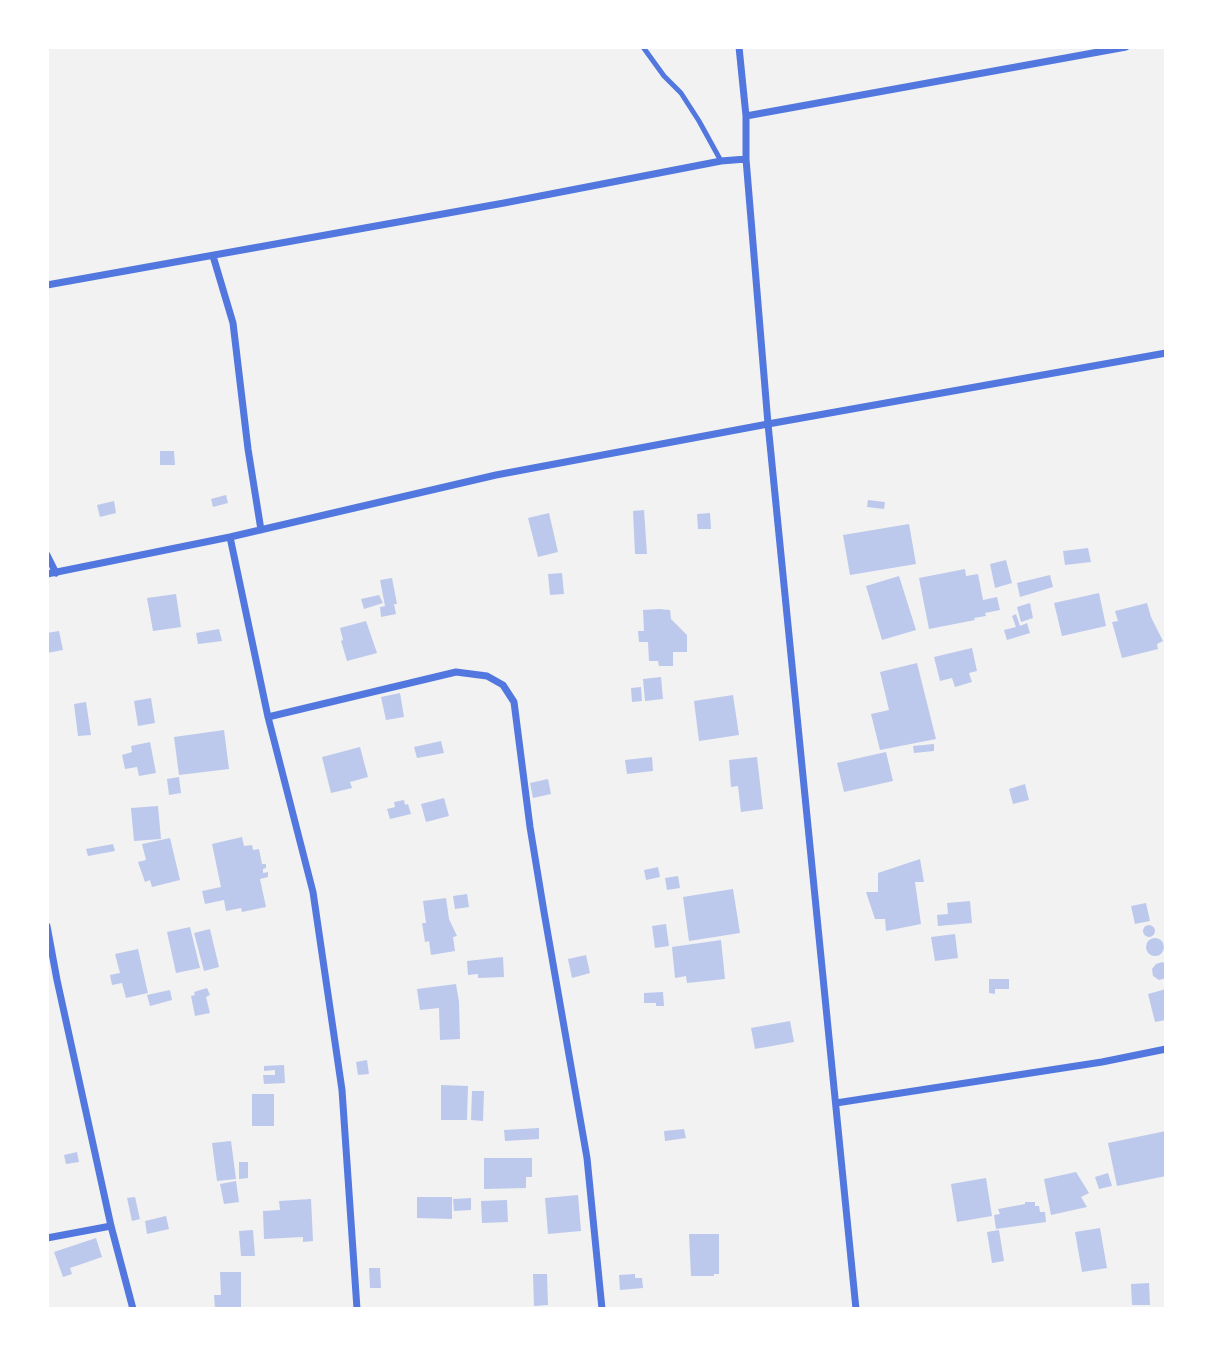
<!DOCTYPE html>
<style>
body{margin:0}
#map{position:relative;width:1213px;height:1356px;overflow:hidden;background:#f2f2f2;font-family:"Asap Condensed",sans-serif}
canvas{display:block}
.frame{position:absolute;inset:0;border:49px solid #fff;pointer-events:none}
</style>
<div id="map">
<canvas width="1213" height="1356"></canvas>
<div class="frame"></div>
</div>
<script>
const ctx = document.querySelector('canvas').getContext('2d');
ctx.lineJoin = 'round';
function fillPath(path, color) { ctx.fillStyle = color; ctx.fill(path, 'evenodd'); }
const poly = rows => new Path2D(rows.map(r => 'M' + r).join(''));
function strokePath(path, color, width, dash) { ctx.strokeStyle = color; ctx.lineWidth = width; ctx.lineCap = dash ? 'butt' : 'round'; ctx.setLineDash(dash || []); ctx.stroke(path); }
const building = poly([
 [160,451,174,451,175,465,160,465],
 [226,495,228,503,213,507,211,499],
 [868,500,885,502,884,509,867,507],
 [114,501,116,513,100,517,97,505],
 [644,510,647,554,635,554,633,511],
 [549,513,558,552,538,557,528,518],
 [710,513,711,529,698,529,697,514],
 [909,524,916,564,850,575,843,535],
 [1088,548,1091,562,1065,565,1063,551],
 [1006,560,1012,583,995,588,990,564],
 [965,569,966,576,978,574,983,600,997,597,1000,610,985,613,986,616,974,618,975,620,929,629,919,578],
 [562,573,564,594,550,595,548,574],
 [1050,575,1053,587,1020,597,1017,583],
 [899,576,916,630,882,640,866,586],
 [392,578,397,604,394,604,396,614,381,617,380,607,385,606,380,580],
 [1099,593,1106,626,1062,636,1054,603],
 [176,594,181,627,153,631,147,598],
 [379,595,383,603,364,609,361,599],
 [1030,603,1033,618,1021,622,1017,607],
 [1147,603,1151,617,1163,641,1157,644,1158,649,1122,658,1112,622,1118,621,1115,611],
 [659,609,670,610,671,619,687,635,687,652,673,652,673,666,659,666,658,661,649,661,648,642,639,642,638,631,644,631,643,610],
 [1016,614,1020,626,1027,623,1030,633,1007,640,1004,630,1016,627,1012,616],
 [366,621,377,653,347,661,341,641,343,640,340,628],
 [219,629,222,641,198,644,196,633],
 [59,631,63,650,47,653,47,633],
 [972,648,977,671,969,673,972,682,955,687,952,678,940,681,934,657],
 [917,663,936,739,880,750,871,714,889,710,880,672],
 [661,677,663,699,645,701,643,679],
 [641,687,642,701,632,702,631,688],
 [400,693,404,717,386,720,381,697],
 [733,695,739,735,699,741,694,701],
 [151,698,155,723,138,726,134,701],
 [86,702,91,735,78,736,74,704],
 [224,730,229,769,179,775,174,737],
 [441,741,444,753,417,758,414,747],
 [150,742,156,773,139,776,137,767,125,769,122,755,132,752,131,746],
 [934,744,934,751,914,753,913,746],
 [360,747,368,777,350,782,352,788,331,793,322,757],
 [886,752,893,781,844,792,837,763],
 [652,757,653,771,627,774,625,760],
 [757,757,763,809,741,812,738,786,731,787,729,760],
 [179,777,181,793,169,795,167,779],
 [548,779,551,794,533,798,530,783],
 [1025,784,1029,800,1013,804,1009,789],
 [444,798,449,816,426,822,421,804],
 [404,800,405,805,408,804,411,814,390,819,387,809,395,807,394,802],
 [158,806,161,839,134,841,131,808],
 [242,837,244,846,252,845,253,850,259,849,262,864,266,864,266,868,263,869,263,873,268,872,268,877,260,879,266,907,242,912,241,908,226,911,224,900,205,904,202,891,221,887,212,844],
 [170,838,180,880,152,887,150,880,145,882,138,862,146,860,142,844],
 [113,844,115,851,88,856,86,849],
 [920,859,924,882,915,882,921,924,886,931,885,919,875,919,866,892,878,892,878,873],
 [658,867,660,877,646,880,644,870],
 [678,876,680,888,667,890,665,878],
 [733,889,740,933,689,941,683,897],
 [467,894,469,907,455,909,453,896],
 [446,898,449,919,457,936,453,937,455,951,431,955,429,941,425,942,422,923,426,923,423,901],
 [970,901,972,923,938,926,937,915,948,914,947,903],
 [1146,903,1150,921,1135,924,1131,906],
 [666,924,669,946,655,948,652,926],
 '1143 931a6 6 0 1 1 12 0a6 6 0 1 1-12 0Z',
 [190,927,200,968,176,973,167,932],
 [210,929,219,967,204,971,194,933],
 [955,934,958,958,935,961,931,937],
 '1146 947a9 9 0 1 1 18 0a9 9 0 1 1-18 0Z',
 [721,940,725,979,687,983,686,976,675,978,672,947],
 [138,949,148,993,126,998,122,983,112,985,110,975,120,973,115,954],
 [586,955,590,973,572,978,568,959],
 [503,957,504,977,478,978,478,974,468,975,467,961],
 [1162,962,1166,964,1166,978,1159,980,1153,976,1152,969,1156,964],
 [989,979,1009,979,1009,989,995,989,995,994,989,993],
 [456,984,459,1002,460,1039,440,1040,439,1008,420,1010,417,989],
 [207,988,210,995,206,997,210,1013,195,1016,191,996,195,995,194,992],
 [1166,989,1166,1020,1155,1022,1148,994],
 [170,990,172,1000,150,1006,147,995],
 [663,992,664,1006,656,1006,656,1003,644,1003,644,993],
 [790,1021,794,1042,755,1049,751,1028],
 [367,1060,369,1074,358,1075,356,1062],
 [284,1065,285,1083,264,1084,263,1075,275,1075,275,1070,264,1071,264,1066],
 [441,1085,468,1086,467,1120,441,1120],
 [472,1091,484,1091,483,1121,471,1120],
 [252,1094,274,1094,274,1126,252,1126],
 [539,1128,539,1139,505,1141,504,1130],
 [684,1129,686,1138,665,1141,664,1131],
 [1166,1131,1166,1176,1117,1186,1108,1143],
 [231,1141,236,1179,217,1181,212,1143],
 [77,1152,79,1162,66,1164,64,1155],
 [484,1158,532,1158,532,1177,526,1177,526,1188,484,1189],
 [239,1162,248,1162,248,1178,239,1179],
 [1076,1172,1089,1193,1081,1197,1087,1207,1051,1215,1044,1179],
 [1108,1173,1112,1186,1099,1189,1095,1177],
 [986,1178,992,1216,957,1222,951,1184],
 [236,1181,239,1202,224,1204,220,1184],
 [578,1195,581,1231,548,1234,545,1198],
 [135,1197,140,1219,132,1221,127,1198],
 [417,1197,452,1197,452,1219,417,1218],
 [471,1198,471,1210,454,1211,453,1199],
 [311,1199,313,1241,303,1242,303,1237,264,1239,263,1211,280,1210,279,1201],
 [507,1200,508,1222,482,1223,481,1201],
 [1025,1202,1035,1202,1035,1206,1039,1206,1040,1212,1045,1212,1046,1222,996,1229,994,1215,1000,1214,998,1209,1025,1204],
 [166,1216,169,1229,147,1234,145,1221],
 [1100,1228,1107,1268,1082,1272,1075,1232],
 [253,1230,255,1256,241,1256,239,1231],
 [999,1230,1004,1261,992,1263,987,1232],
 [689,1234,719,1234,719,1274,714,1274,714,1276,691,1276],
 [96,1238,102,1257,70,1268,72,1274,63,1277,54,1252],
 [369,1268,380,1268,381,1288,370,1288],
 [220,1272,241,1272,241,1308,215,1308,214,1295,221,1295],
 [533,1274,547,1274,548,1305,534,1306],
 [635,1274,635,1278,642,1278,643,1288,620,1290,619,1275],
 [1149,1283,1150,1305,1132,1305,1131,1284]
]);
const service = poly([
 [643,47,664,76,681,93,699,121,721,161]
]);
const minor = poly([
 [739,47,746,116,746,159,768,424,856,1309],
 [746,116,1126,47],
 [213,256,233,323,248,449,261,530],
 [47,285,504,203,721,161,746,159],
 [230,537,268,717,313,892,342,1090,357,1309],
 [47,555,56,573],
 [47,574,230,537,496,475,768,424,1166,353],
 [268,717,456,672,487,676,503,685,514,702,530,827,544,912,587,1158,602,1309],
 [47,926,57,980,111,1226,133,1309],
 [836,1103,1102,1062,1166,1049],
 [47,1238,111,1226]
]);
fillPath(building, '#bdc9ec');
strokePath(service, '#5277de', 5);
strokePath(minor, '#5277de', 7);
</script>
